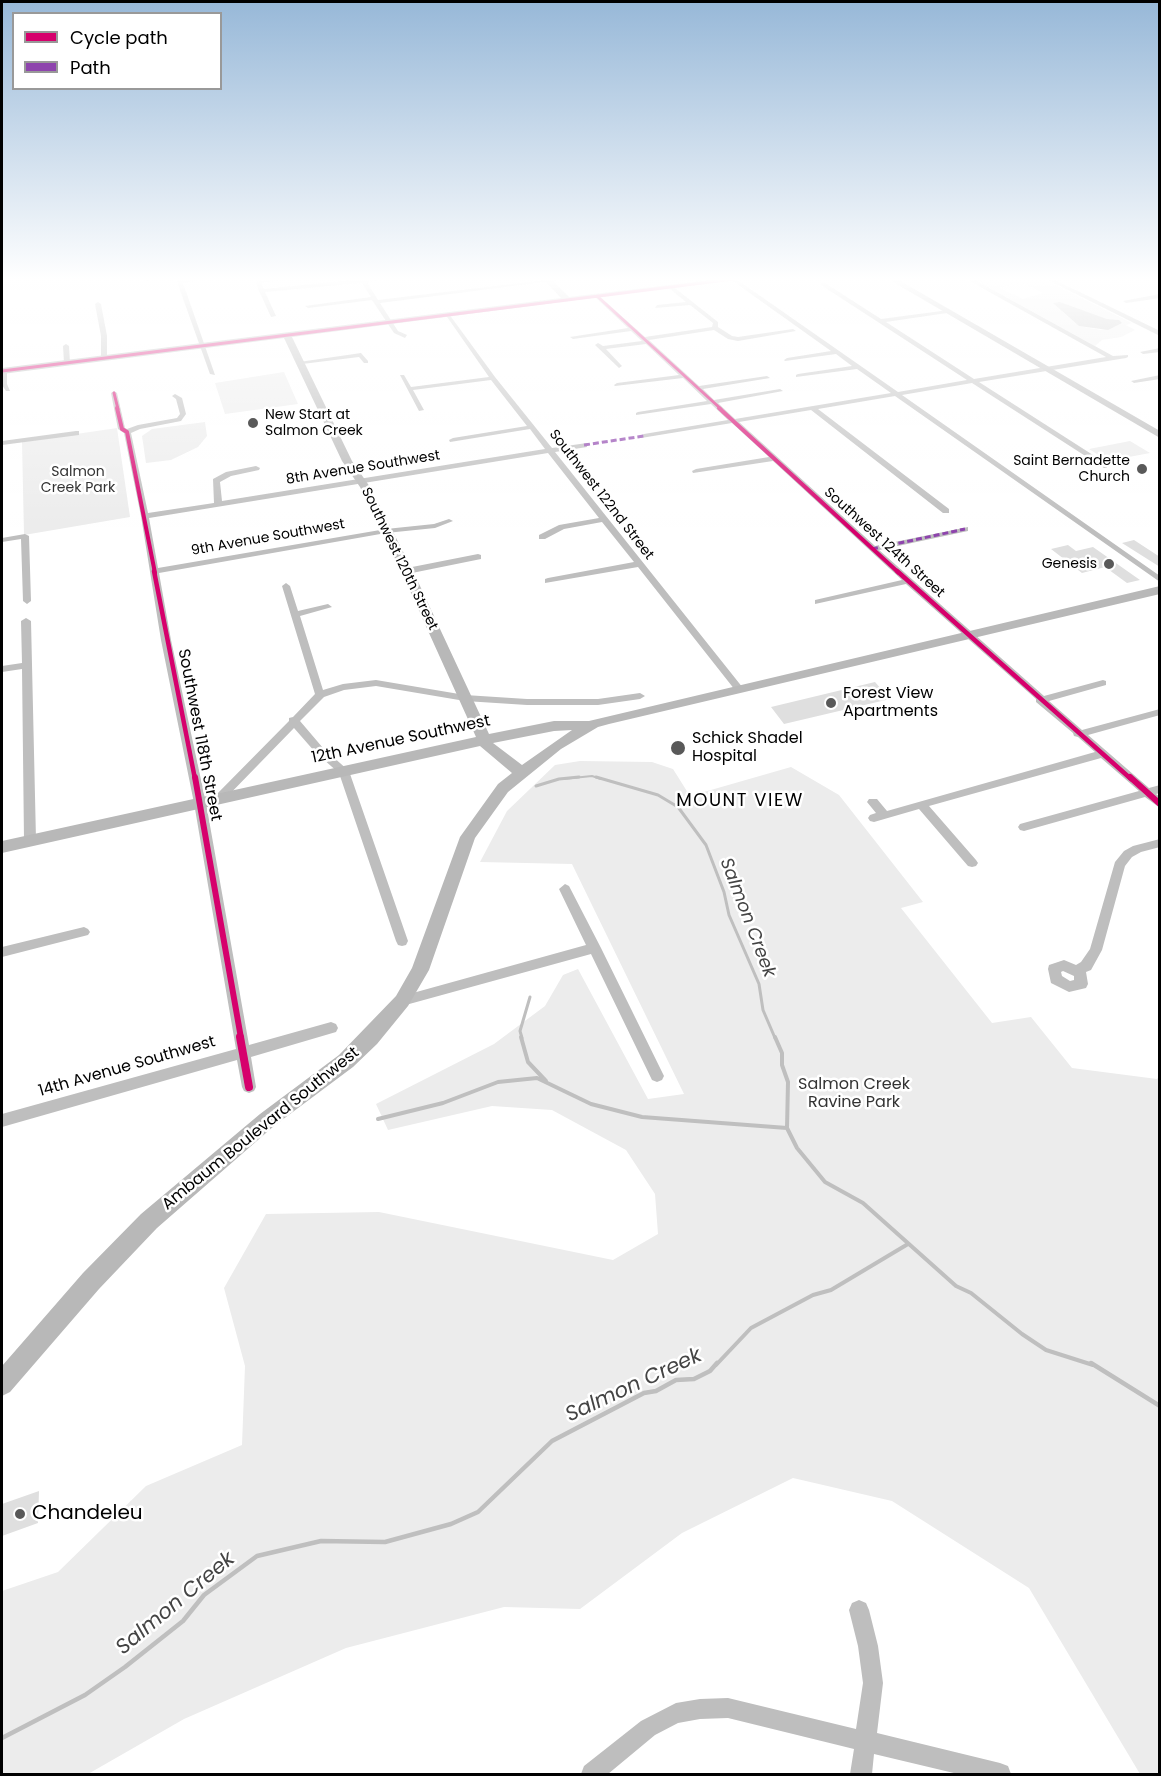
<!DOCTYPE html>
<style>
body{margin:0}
#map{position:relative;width:1161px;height:1776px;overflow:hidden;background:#fff;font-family:Poppins,sans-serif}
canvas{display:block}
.frame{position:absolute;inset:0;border:3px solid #000;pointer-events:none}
.legend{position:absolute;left:12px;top:12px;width:210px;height:78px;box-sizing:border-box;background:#fff;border:2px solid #999;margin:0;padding:8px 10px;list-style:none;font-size:18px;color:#000}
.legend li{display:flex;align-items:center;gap:12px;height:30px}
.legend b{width:30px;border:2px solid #999}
</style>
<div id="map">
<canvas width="1161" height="1776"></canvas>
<div class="frame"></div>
<ul class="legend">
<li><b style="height:8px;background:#d6006c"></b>Cycle path</li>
<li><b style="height:8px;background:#8e44ad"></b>Path</li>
</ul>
</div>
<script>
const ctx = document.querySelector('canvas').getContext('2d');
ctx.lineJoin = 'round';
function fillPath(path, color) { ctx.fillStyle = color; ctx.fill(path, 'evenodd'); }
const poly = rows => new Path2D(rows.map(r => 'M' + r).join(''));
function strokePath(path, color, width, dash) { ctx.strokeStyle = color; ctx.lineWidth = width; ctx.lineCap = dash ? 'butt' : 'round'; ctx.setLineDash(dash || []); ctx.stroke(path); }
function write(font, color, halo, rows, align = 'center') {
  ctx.font = font + ' Poppins,sans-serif'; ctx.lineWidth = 5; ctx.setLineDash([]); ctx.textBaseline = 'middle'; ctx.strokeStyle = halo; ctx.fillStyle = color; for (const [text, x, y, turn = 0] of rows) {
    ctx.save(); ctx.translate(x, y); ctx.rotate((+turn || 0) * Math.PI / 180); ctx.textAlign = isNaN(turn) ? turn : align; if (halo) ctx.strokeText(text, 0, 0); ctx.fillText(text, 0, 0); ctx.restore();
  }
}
const green = poly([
 [998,279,1043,279,1132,323,1126,325,1135,330,1121,337,1102,340,1095,346,979,282],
 [1022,283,1044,293,1023,299,999,288],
 [1060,302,1107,319,1119,320,1116,326,1101,330,1079,326,1064,313,1060,308],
 [284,372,298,404,225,414,215,383],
 [205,422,207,436,198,447,171,460,146,463,142,436,152,429],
 [117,428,130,517,24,535,22,442],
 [1130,441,1150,453,1108,461,1089,449],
 [580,761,652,762,673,769,690,796,791,767,839,795,923,902,901,908,992,1023,1031,1017,1072,1068,1157,1079,1159,1077,1159,1774,1140,1774,1029,1588,892,1501,793,1478,682,1533,580,1609,504,1607,346,1648,184,1719,88,1774,2,1774,2,1591,58,1572,146,1486,242,1445,245,1366,224,1288,266,1214,379,1212,613,1260,658,1234,655,1194,626,1150,552,1110,492,1106,388,1130,376,1104,494,1044,545,1006,563,975,578,969,648,1099,684,1094,572,864,480,862,507,811,555,765]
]);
const water = poly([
 [1060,302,1107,319,1119,320,1122,323,1108,330,1079,326,1053,303]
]);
const streamFar3 = poly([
 [563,779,592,776,601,779]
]);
const streamFar2 = poly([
 [596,777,658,795,678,807,706,845,724,892,729,915,759,984,763,1010,775,1038],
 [536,786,559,779,579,777],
 [522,1038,520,1031,530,997]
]);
const streamFar1 = poly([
 [521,1037,528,1062,546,1081],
 [775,1037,782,1053,782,1065,788,1082,787,1128,797,1148,825,1182,863,1203,956,1286,971,1293,1022,1334,1046,1350,1093,1365],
 [378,1119,443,1103,498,1082,537,1078,591,1104,642,1117,787,1128],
 [716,1365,751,1328,813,1295,831,1290,908,1244]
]);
const stream = poly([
 [1091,1363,1160,1406],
 [2,1738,85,1695,125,1667,183,1621,204,1595,257,1556,321,1541,385,1542,451,1524,478,1512,552,1441,644,1393,656,1391,676,1380,694,1379,710,1371,717,1363]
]);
const building = poly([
 [1134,540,1160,557,1160,567,1122,543],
 [1068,545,1076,551,1093,547,1140,580,1127,583,1105,567,1082,573,1051,549],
 [875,682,890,699,784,724,771,707],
 [39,1491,38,1523,2,1536,2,1504]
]);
const street = poly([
 [130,279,150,279,147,281,130,279],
 [176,279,207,279,183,283,215,375,210,374,176,279],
 [272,279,289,279,261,283,264,289,359,279,388,279,367,282,378,300,553,279,568,279,380,303,398,331,407,335,405,338,394,333,372,300,308,308,305,306,371,297,362,283,265,292,276,316,271,317,255,282,272,279],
 [730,279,736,279,898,392,967,380,821,285,821,283,825,283,881,319,949,310,947,313,886,322,974,379,1106,357,966,279,973,279,1113,356,1128,355,1128,357,1126,358,979,382,1107,464,1107,468,1104,468,972,383,902,395,1160,576,1160,582,895,396,818,409,949,509,949,513,943,513,811,410,739,422,875,546,968,527,968,531,879,550,1044,696,1103,680,1106,681,1106,685,1049,701,1082,730,1160,709,1160,715,1088,735,1149,788,1160,785,1160,793,1156,794,1160,797,1160,808,1145,797,1024,831,1020,830,1018,827,1020,824,1139,791,1101,758,929,806,976,860,978,863,976,866,972,867,968,866,919,809,874,822,870,821,868,818,870,815,876,813,867,802,869,799,877,799,887,811,1095,752,1078,737,1074,736,1073,733,1036,702,1036,699,906,584,815,604,815,600,902,580,773,461,693,473,692,471,696,469,769,457,732,423,641,438,640,436,644,434,728,420,711,404,636,415,636,413,638,412,707,401,683,378,615,386,614,385,617,383,679,375,646,344,606,349,621,365,622,366,619,368,595,345,598,343,603,346,642,341,631,331,573,339,570,337,628,328,595,297,597,294,645,337,712,327,713,323,690,305,655,308,657,305,686,302,669,288,671,285,718,322,718,327,732,336,738,337,793,329,796,331,738,341,728,339,714,330,649,340,699,386,767,376,770,378,703,389,714,400,780,389,783,391,718,403,735,419,891,393,857,369,796,377,796,375,798,374,852,366,836,354,785,361,784,360,787,358,831,351,730,279],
 [1046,279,1053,279,1160,331,1160,336,1046,279],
 [1160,294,1160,298,1126,303,1123,301,1160,294],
 [98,302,101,304,107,336,107,358,104,360,101,358,101,336,95,304,98,302],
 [445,314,449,314,495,377,552,448,587,443,587,447,555,452,743,688,738,691,735,690,638,567,545,583,545,579,548,578,634,562,602,522,564,529,545,539,539,539,539,535,559,525,599,518,548,453,149,518,158,568,386,529,434,524,449,519,453,521,435,528,386,533,159,573,171,640,206,803,249,1045,331,1022,336,1024,338,1028,336,1032,251,1057,256,1087,254,1091,249,1093,244,1091,242,1087,237,1060,2,1127,2,1114,236,1049,194,803,161,640,141,516,124,433,118,429,111,393,114,391,117,393,125,428,127,429,138,425,177,418,180,414,176,399,172,396,175,394,182,398,186,414,181,421,140,429,131,433,148,513,214,503,213,479,226,472,256,466,260,468,259,470,231,476,220,482,222,501,545,449,530,429,450,442,449,440,453,438,527,426,491,380,413,390,424,410,419,411,400,375,404,375,411,387,489,377,445,314],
 [66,344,69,346,70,363,67,365,64,363,63,346,66,344],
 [1160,348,1160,352,1143,354,1140,352,1160,348],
 [361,353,368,361,368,363,364,363,359,357,302,364,299,362,361,353],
 [2,369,7,370,7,384,10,391,6,391,2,385,2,369],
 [1160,375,1160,379,1134,383,1131,381,1160,375],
 [76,431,79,431,79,435,2,445,2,441,76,431],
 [25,534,29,536,31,601,27,604,23,601,21,539,2,542,2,538,25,534],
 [478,554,481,555,481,559,407,574,403,571,407,568,478,554],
 [286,583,290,586,298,611,328,604,332,607,300,616,323,690,343,684,376,680,465,695,527,699,598,699,640,693,645,696,640,699,598,705,527,705,465,701,376,686,344,690,324,697,300,721,323,748,349,771,408,941,406,945,402,946,398,945,396,941,339,773,315,752,294,728,222,802,218,803,212,799,289,721,289,718,293,717,315,694,282,586,286,583],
 [26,618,31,621,36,840,30,844,24,840,22,669,2,672,2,666,22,663,21,621,26,618],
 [1160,839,1160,847,1141,852,1132,857,1125,866,1102,950,1091,970,1086,972,1088,984,1086,988,1069,992,1051,983,1048,969,1049,965,1064,960,1076,965,1081,962,1090,949,1115,862,1124,851,1133,846,1160,839],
 [1063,971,1074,976,1074,980,1070,981,1062,976,1061,972,1063,971],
 [565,884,569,886,601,948,664,1076,662,1080,657,1082,652,1080,591,954,402,1006,397,1005,395,1001,397,997,402,996,586,945,559,889,565,884],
 [84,927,88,929,90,932,88,935,2,957,2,947,84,927],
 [859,1600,866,1603,869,1610,878,1646,883,1683,877,1733,1000,1763,1008,1766,1011,1774,958,1774,874,1754,872,1774,850,1774,854,1749,728,1718,700,1719,678,1723,655,1735,608,1774,581,1774,584,1766,641,1721,676,1703,700,1699,728,1698,856,1729,863,1683,858,1646,849,1610,852,1603,859,1600]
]);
const secondary = poly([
 [543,279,551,279,569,297,718,279,738,279,292,337,352,461,370,487,413,571,489,734,554,721,589,721,1160,586,1160,594,609,724,598,727,561,749,508,792,475,838,429,970,408,1006,377,1044,353,1067,274,1126,157,1228,99,1289,10,1392,2,1396,2,1366,83,1273,141,1214,260,1114,339,1055,396,996,412,968,460,837,498,784,512,773,480,746,2,853,2,841,476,737,401,571,360,487,342,461,284,338,2,374,2,368,561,298,543,279],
 [572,730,522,765,493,743,554,731,572,730],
 [888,279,897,279,1160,431,1160,438,888,279]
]);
const quiet = poly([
 [584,445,644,436],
 [872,549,965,529]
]);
const cyclewayFar4 = poly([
 [597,296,721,409],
 [2,371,734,279],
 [114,393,118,409]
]);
const cyclewayFar3 = poly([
 [117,408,122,429,127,432,155,573],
 [719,408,899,573]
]);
const cyclewayFar2 = poly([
 [154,571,195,779],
 [897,571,1131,779]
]);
const cyclewayFar1 = poly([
 [195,777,241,1038],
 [1130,777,1160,804]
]);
const cycleway = poly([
 [240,1037,249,1087]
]);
const markers = [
 [253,423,6,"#595959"],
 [1142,469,6,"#595959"],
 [1109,564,6,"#595959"],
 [831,703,6,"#595959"],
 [678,748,8,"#595959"],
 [20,1514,6,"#595959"]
];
const farPoinames = [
 ["New Start at",265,415,"left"],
 ["Salmon Creek",265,431,"left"],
 ["Saint Bernadette",1130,461],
 ["Church",1130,477],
 ["Genesis",1097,564]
];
const farStreetnames = [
 ["8th Avenue Southwest",363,468,-9],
 ["Southwest 122nd Street",601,495,52],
 ["9th Avenue Southwest",268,538,-10],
 ["Southwest 124th Street",884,543,42],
 ["Southwest 120th Street",399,559,64]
];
const farParknames = [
 ["Salmon",78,472],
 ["Creek Park",78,488]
];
const poiNames = [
 ["Forest View",843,694],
 ["Apartments",843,712],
 ["Schick Shadel",692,739],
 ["Hospital",692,757]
];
const streetNames = [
 ["Southwest 118th Street",199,735,79],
 ["12th Avenue Southwest",401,740,-12],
 ["14th Avenue Southwest",127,1067,-16],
 ["Ambaum Boulevard Southwest",261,1129,-39]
];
const parkNames = [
 ["Salmon Creek",854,1085],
 ["Ravine Park",854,1103]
];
const neighbourhoodNames = [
 ["MOUNT VIEW",740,801]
];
const waterNames = [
 ["Salmon Creek",747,918,69]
];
const nearPoinames = [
 ["Chandeleu",32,1514]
];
const nearWaternames = [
 ["Salmon Creek",634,1386,-25],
 ["Salmon Creek",176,1604,-40]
];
fillPath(green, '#ececec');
fillPath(water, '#bfbfbf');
strokePath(streamFar3, '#bfbfbf', 2);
strokePath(streamFar2, '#bfbfbf', 3);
strokePath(streamFar1, '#bfbfbf', 4);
strokePath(stream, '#bfbfbf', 4.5);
fillPath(building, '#dfdfdf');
fillPath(street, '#bebebe');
fillPath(secondary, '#b8b8b8');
strokePath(quiet, '#8e44ad', 3, [6, 3]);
strokePath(cyclewayFar4, '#d6006c', 3);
strokePath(cyclewayFar3, '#d6006c', 4);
strokePath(cyclewayFar2, '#d6006c', 4.5);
strokePath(cyclewayFar1, '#d6006c', 6);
strokePath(cycleway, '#d6006c', 8);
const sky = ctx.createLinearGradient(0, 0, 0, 527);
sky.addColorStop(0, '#97b8d8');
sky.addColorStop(0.53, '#fff');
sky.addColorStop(1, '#ffffff00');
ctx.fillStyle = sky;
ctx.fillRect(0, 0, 1161, 527);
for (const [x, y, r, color] of markers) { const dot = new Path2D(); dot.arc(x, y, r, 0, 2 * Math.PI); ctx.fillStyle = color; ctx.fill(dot); strokePath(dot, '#fff', 2); }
write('14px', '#000', '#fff', farPoinames, 'right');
write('14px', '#000', '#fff', farStreetnames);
write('14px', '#333', '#fff', farParknames);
write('16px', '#000', '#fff', poiNames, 'left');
write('16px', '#000', '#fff', streetNames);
write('16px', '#333', '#fff', parkNames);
ctx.letterSpacing = '1.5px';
write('18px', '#000', '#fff', neighbourhoodNames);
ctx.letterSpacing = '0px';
write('italic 18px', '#444', '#fff', waterNames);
write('20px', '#000', '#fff', nearPoinames, 'left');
write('italic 21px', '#444', '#fff', nearWaternames);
</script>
